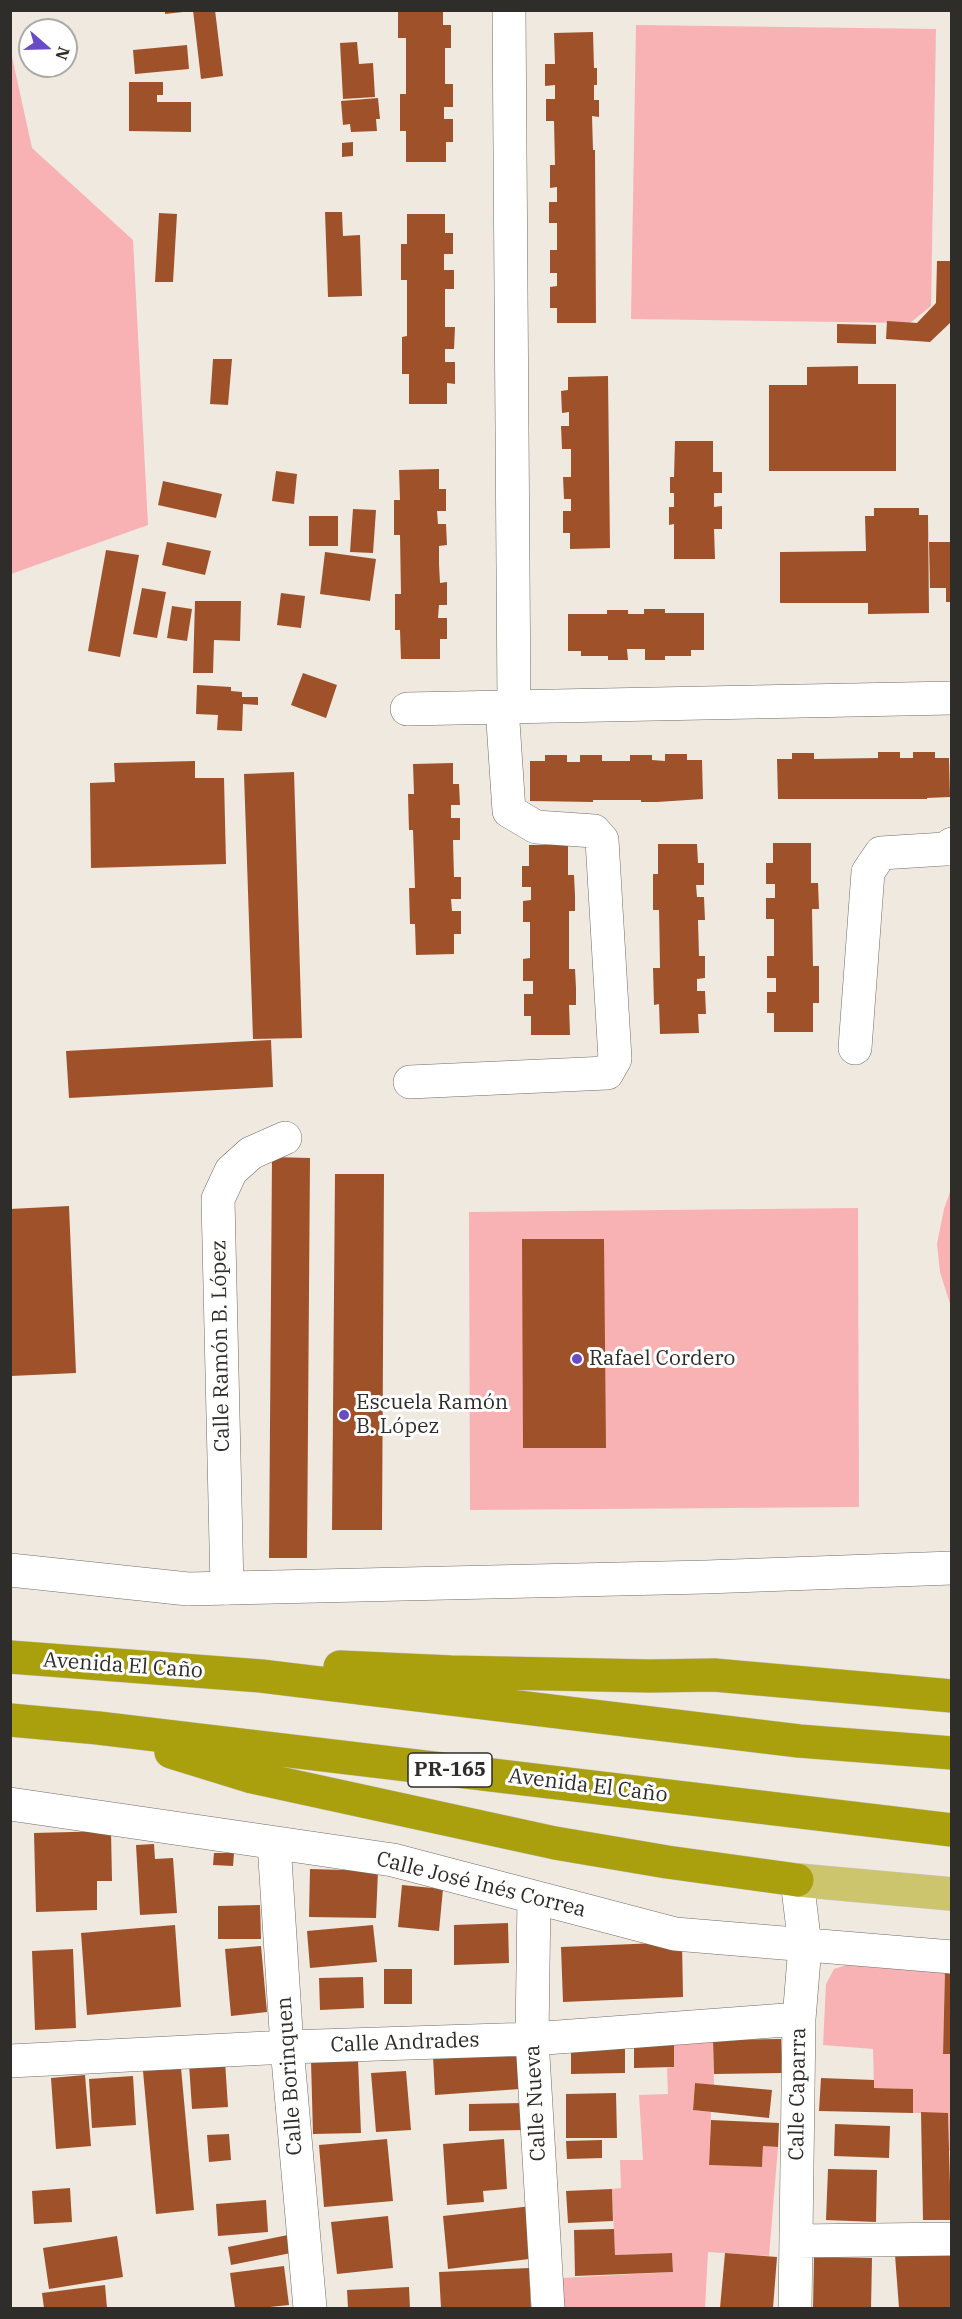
<!DOCTYPE html>
<meta charset="utf-8">
<style>
body{margin:0}
#map{position:relative;width:962px;height:2319px;overflow:hidden;background:#efe9e0;font-family:"IBM Plex Serif",serif}
canvas{display:block}
.frame{position:absolute;inset:0;border:12px solid #2f2d2a;pointer-events:none}
.north{position:absolute;left:18px;top:18px;width:60px;height:60px;box-sizing:border-box;background:#fff;border:2px solid #acabaa;border-radius:50%;rotate:110deg;font-size:16px;font-weight:700;line-height:24px;text-align:center;color:#2f2d2a}
.north::after{content:'';display:block;margin:auto;width:21px;height:27px;background:#694cc5;clip-path:polygon(50% 0,100% 100%,50% 72%,0 100%)}
</style>
<div id="map">
<canvas width="962" height="2319"></canvas>
<div class="frame"></div>
<div class="north">N</div>
</div>
<script>
const ctx = document.querySelector('canvas').getContext('2d');
ctx.lineJoin = 'round';
function fillPath(path, color) { ctx.fillStyle = color; ctx.fill(path, 'evenodd'); }
const poly = rows => new Path2D(rows.map(r => 'M' + r).join(''));
function strokePath(path, color, width, dash) { ctx.strokeStyle = color; ctx.lineWidth = width; ctx.lineCap = dash ? 'butt' : 'round'; ctx.setLineDash(dash || []); ctx.stroke(path); }
function write(font, color, halo, rows, align = 'center') {
  ctx.font = font + ' "IBM Plex Serif",serif'; ctx.lineWidth = 6; ctx.setLineDash([]); ctx.textBaseline = 'middle'; ctx.strokeStyle = halo; ctx.fillStyle = color; for (const [text, x, y, turn = 0] of rows) {
    ctx.save(); ctx.translate(x, y); ctx.rotate((+turn || 0) * Math.PI / 180); ctx.textAlign = isNaN(turn) ? turn : align; if (halo) ctx.strokeText(text, 0, 0); ctx.fillText(text, 0, 0); ctx.restore();
  }
}
const green = poly([
 [636,25,936,29,931,306,910,323,631,319],
 [11,52,32,148,133,240,148,525,11,574],
 [951,1189,951,1307,940,1272,937,1244,944,1209],
 [858,1208,859,1507,470,1510,469,1212],
 [846,1965,945,1970,943,2053,951,2054,951,2151,949,2151,948,2113,913,2113,913,2089,874,2088,873,2049,823,2045,826,1984,834,1969],
 [713,2040,714,2085,695,2083,693,2110,711,2112,709,2165,762,2167,763,2146,778,2147,769,2256,708,2252,705,2308,564,2308,562,2278,673,2272,672,2253,615,2255,612,2189,621,2188,620,2160,643,2160,639,2095,668,2094,667,2068,674,2067,674,2041]
]);
const building = poly([
 [165,10,182,10,183,12,165,14],
 [193,10,215,10,223,76,201,79],
 [398,10,443,10,443,25,451,25,451,48,445,48,445,84,453,84,453,107,444,107,444,119,453,119,453,142,446,142,446,162,406,162,406,131,400,131,400,94,406,94,406,38,398,38],
 [593,32,594,68,597,68,597,85,594,85,594,100,599,100,599,117,592,116,593,150,595,150,596,323,557,323,557,308,550,308,550,287,557,286,557,273,550,273,550,250,557,250,557,223,549,223,549,202,557,202,557,187,550,188,550,165,555,165,554,121,546,121,546,99,555,99,555,85,545,86,545,64,555,64,554,33],
 [357,42,359,64,373,63,375,97,343,99,340,43],
 [187,45,189,69,135,74,133,50],
 [129,82,163,82,163,95,157,95,157,102,191,102,191,132,129,131],
 [378,98,380,119,376,119,377,131,351,132,350,124,343,125,341,101],
 [353,142,353,156,342,157,342,143],
 [325,212,342,212,343,236,360,235,362,296,328,297],
 [159,213,177,214,173,282,155,282],
 [407,214,445,214,445,233,453,233,453,254,444,254,444,270,454,270,454,289,445,289,445,327,455,327,454,349,445,349,445,362,455,362,455,384,447,383,447,404,409,404,409,374,402,374,402,337,407,336,407,280,401,280,401,244,407,244],
 [937,261,951,261,951,322,930,342,886,339,887,321,917,323,936,303],
 [837,324,876,325,876,344,837,343],
 [213,359,232,359,228,405,210,404],
 [858,366,858,384,896,384,896,471,769,471,769,385,807,385,807,367],
 [608,376,610,548,570,549,570,533,563,533,563,511,571,511,571,499,564,499,563,477,571,477,571,449,562,449,561,426,569,426,569,412,562,413,561,391,568,390,568,377],
 [675,441,713,441,713,472,722,472,722,493,714,493,714,507,722,506,722,529,714,529,715,559,674,559,674,524,669,525,669,507,674,507,674,493,670,493,670,477,674,477],
 [439,469,439,489,446,489,446,511,437,511,438,524,446,524,447,545,439,546,439,564,440,583,447,582,447,605,439,605,438,618,447,618,447,639,440,639,440,659,401,659,400,630,395,630,395,594,401,594,400,535,394,535,394,500,400,500,399,470],
 [276,471,297,474,294,504,272,501],
 [163,481,222,494,216,518,158,505],
 [874,508,919,508,919,515,928,515,929,613,868,614,868,603,780,603,780,552,866,551,865,516,874,516],
 [353,509,376,510,373,553,350,552],
 [309,516,338,516,338,546,309,546],
 [167,542,211,551,205,575,162,565],
 [929,542,951,542,951,602,946,602,946,588,930,588],
 [106,550,139,555,120,657,88,651],
 [325,552,376,559,370,601,320,594],
 [142,588,166,592,157,638,133,634],
 [281,593,305,596,301,628,277,625],
 [195,601,241,601,240,641,214,640,213,673,193,673],
 [172,606,192,609,187,641,167,638],
 [644,609,665,609,665,613,704,613,704,650,691,650,691,656,665,656,665,660,645,660,645,649,627,649,628,660,608,660,608,656,581,656,581,651,568,651,568,614,607,614,607,610,628,610,628,614,644,614],
 [303,673,337,685,326,718,291,705],
 [197,685,231,687,231,691,242,692,242,697,258,697,258,705,243,704,242,731,217,730,218,715,196,714],
 [878,752,900,752,900,758,913,758,913,752,935,752,935,758,949,758,950,797,927,798,927,799,778,799,777,759,792,759,792,753,814,753,814,759,878,758],
 [665,754,687,754,687,760,702,760,703,799,657,802,641,802,641,800,593,800,593,802,530,801,530,761,545,761,545,755,567,755,567,762,580,762,580,755,602,755,602,761,630,761,630,755,652,755,652,760,665,761],
 [195,761,195,778,224,778,226,864,91,868,90,783,115,782,114,763],
 [453,763,453,784,459,784,460,805,451,805,451,818,460,818,460,840,453,840,454,877,461,877,461,899,451,899,452,911,461,911,461,934,454,934,454,954,416,955,415,924,410,924,409,888,415,888,413,830,409,830,408,794,414,794,413,764],
 [294,772,302,1038,253,1039,244,774],
 [773,843,811,843,811,883,818,883,819,909,812,909,813,966,819,966,819,1003,813,1003,813,1032,774,1032,774,1013,767,1013,767,992,776,992,776,978,767,978,767,956,774,956,774,919,766,919,766,898,775,898,775,884,766,884,766,863,773,863],
 [658,844,697,844,698,863,704,863,704,885,696,885,697,897,704,897,705,920,698,920,699,956,705,956,705,978,697,979,697,991,705,991,706,1014,698,1014,699,1033,660,1034,659,1004,654,1005,653,968,660,968,659,910,653,910,653,874,658,874],
 [529,845,568,845,568,875,574,875,575,895,575,911,569,911,569,969,575,969,576,988,576,1005,569,1005,570,1035,531,1035,531,1016,524,1016,524,994,533,994,533,981,523,981,523,959,530,958,530,922,523,922,523,901,531,900,531,887,522,887,522,866,529,866],
 [271,1040,273,1087,69,1098,66,1051],
 [272,1157,310,1158,307,1558,269,1558],
 [335,1174,384,1174,382,1530,332,1530],
 [69,1206,76,1373,11,1376,10,1209],
 [522,1239,604,1239,606,1448,523,1448],
 [111,1831,112,1881,97,1881,97,1910,36,1912,34,1833],
 [154,1844,155,1859,173,1858,177,1913,140,1915,136,1845],
 [214,1853,234,1853,233,1866,213,1865],
 [310,1869,378,1871,376,1918,309,1917],
 [402,1885,443,1889,439,1931,398,1927],
 [260,1905,261,1939,218,1939,218,1906],
 [508,1923,509,1963,454,1965,454,1925],
 [175,1925,181,2007,87,2015,81,1933],
 [373,1925,377,1962,310,1968,307,1931],
 [682,1942,683,1997,563,2002,561,1947],
 [261,1946,267,2012,231,2016,225,1949],
 [73,1949,76,2028,35,2030,32,1951],
 [384,1969,412,1969,412,2004,384,2004],
 [945,1970,951,1970,951,2054,943,2054],
 [363,1977,364,2008,320,2010,319,1978],
 [781,2039,782,2073,714,2074,713,2040],
 [625,2041,625,2073,571,2074,571,2042],
 [634,2041,674,2041,674,2067,634,2068],
 [517,2051,520,2089,435,2095,433,2056],
 [358,2060,361,2133,313,2134,311,2061],
 [225,2061,228,2107,192,2109,189,2064],
 [181,2068,194,2210,156,2214,143,2071],
 [406,2071,411,2130,376,2132,371,2073],
 [85,2075,91,2146,56,2149,51,2078],
 [133,2076,136,2125,92,2128,89,2079],
 [821,2078,874,2080,874,2088,913,2089,913,2113,819,2111],
 [695,2083,772,2090,769,2118,693,2110],
 [616,2093,617,2138,566,2138,566,2094],
 [524,2103,524,2130,469,2131,469,2104],
 [921,2112,948,2113,951,2220,923,2220],
 [711,2120,779,2123,778,2147,763,2146,762,2167,709,2165],
 [835,2124,890,2126,889,2158,834,2156],
 [229,2134,231,2160,209,2162,207,2135],
 [387,2139,393,2201,324,2207,319,2145],
 [504,2139,507,2189,483,2191,484,2202,447,2205,443,2144],
 [602,2140,602,2158,567,2159,566,2141],
 [828,2169,877,2170,876,2222,826,2220],
 [70,2188,72,2222,34,2224,32,2191],
 [612,2189,613,2221,568,2223,566,2191],
 [266,2200,268,2232,218,2236,216,2204],
 [532,2206,537,2258,448,2269,443,2216],
 [388,2216,393,2268,337,2274,331,2222],
 [614,2229,615,2255,672,2253,673,2272,575,2276,574,2230],
 [288,2235,291,2253,231,2265,228,2247],
 [117,2236,123,2277,49,2289,43,2248],
 [725,2253,777,2257,773,2308,720,2308],
 [951,2254,951,2308,899,2308,895,2255],
 [814,2257,872,2258,871,2308,813,2308],
 [284,2266,289,2305,260,2308,235,2308,230,2273],
 [529,2268,531,2308,441,2308,439,2272],
 [105,2285,107,2308,44,2308,42,2293],
 [409,2287,410,2308,348,2308,347,2290]
]);
const street = poly([
 [509,10,514,707],
 [407,709,952,698],
 [855,1048,868,872,881,853,945,849,952,844],
 [410,1082,607,1073,615,1059,602,840,594,831,536,827,509,811,502,707],
 [227,1588,218,1199,231,1171,251,1153,285,1138],
 [10,1804,393,1860,675,1934,952,1957],
 [274,1843,287,2047,310,2308],
 [534,1897,532,2039,548,2308],
 [10,2061,287,2047,532,2039,799,2019],
 [797,2241,952,2239],
 [795,2308,799,2019,805,1946,797,1880]
]);
const secondary = poly([
 [10,1570,188,1589,706,1577,952,1568]
]);
const primary = poly([
 [797,1880,952,1894]
]);
const highway = poly([
 [10,1657,261,1676,799,1741,952,1753],
 [340,1667,451,1672,650,1676,714,1675,952,1696],
 [10,1720,98,1728,952,1830],
 [171,1752,252,1777,555,1843,667,1862,797,1880]
]);
const markers = [
 [577,1359,6,"#694cc5"],
 [344,1415,6,"#694cc5"]
];
const shields = [
 [450,1770,84]
];
const shieldNames = [
 ["PR-165",450,1770]
];
const streetNames = [
 ["Calle Ramón B. López",221,1346,-91],
 ["Avenida El Caño",123,1666,4],
 ["Avenida El Caño",588,1786,7],
 ["Calle José Inés Correa",481,1885,14],
 ["Calle Andrades",405,2043,-2],
 ["Calle Borinquen",290,2076,-94],
 ["Calle Caparra",798,2094,-89],
 ["Calle Nueva",536,2103,-93]
];
const poiNames = [
 ["Rafael Cordero",589,1359],
 ["Escuela Ramón",356,1403],
 ["B. López",356,1427]
];
fillPath(green, '#f9b2b4');
fillPath(building, '#9f5229');
strokePath(street, '#716c65', 34);
strokePath(secondary, '#716c65', 34);
strokePath(primary, '#c9c8c8', 34);
strokePath(highway, '#c9c8c8', 34);
strokePath(street, '#fff', 33);
strokePath(secondary, '#fff', 33);
strokePath(primary, '#ccc56e', 33);
strokePath(highway, '#aa9f0d', 33);
for (const [x, y, r, color] of markers) { const dot = new Path2D(); dot.arc(x, y, r, 0, 2 * Math.PI); ctx.fillStyle = color; ctx.fill(dot); strokePath(dot, '#fff', 2); }
for (const [x, y, w] of shields) { const box = new Path2D(); box.roundRect(x - w / 2, y - 17, w, 34, 4.5); ctx.fillStyle = '#fff'; ctx.fill(box); strokePath(box, '#2f2d2a', 1.5); }
write('bold 20px', '#2f2d2a', null, shieldNames);
write('21px', '#2f2d2a', '#fff', streetNames);
write('21px', '#2f2d2a', '#fff', poiNames, 'left');
</script>
